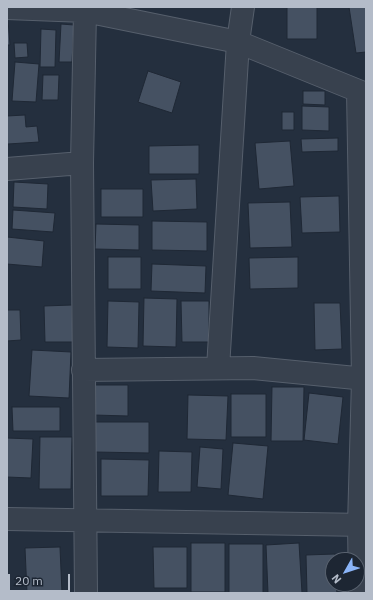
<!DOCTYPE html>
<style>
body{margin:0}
#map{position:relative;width:373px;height:600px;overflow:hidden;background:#242f3e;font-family:"IBM Plex Sans",sans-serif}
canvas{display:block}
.frame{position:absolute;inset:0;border:8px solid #b4bcc9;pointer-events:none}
.north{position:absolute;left:325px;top:552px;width:40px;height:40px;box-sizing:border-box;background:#1d2633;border:1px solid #59626f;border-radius:50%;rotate:231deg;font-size:11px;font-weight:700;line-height:16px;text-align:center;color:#b4bcc9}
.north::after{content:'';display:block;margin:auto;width:14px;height:18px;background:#8ab4f8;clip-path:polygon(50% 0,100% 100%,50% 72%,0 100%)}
.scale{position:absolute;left:8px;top:574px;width:62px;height:18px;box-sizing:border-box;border:2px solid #b4bcc9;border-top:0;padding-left:5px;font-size:12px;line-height:14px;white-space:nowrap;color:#b4bcc9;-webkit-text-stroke:3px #1d2633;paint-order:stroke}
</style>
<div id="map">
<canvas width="373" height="600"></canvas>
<div class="frame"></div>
<div class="north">N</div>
<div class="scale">20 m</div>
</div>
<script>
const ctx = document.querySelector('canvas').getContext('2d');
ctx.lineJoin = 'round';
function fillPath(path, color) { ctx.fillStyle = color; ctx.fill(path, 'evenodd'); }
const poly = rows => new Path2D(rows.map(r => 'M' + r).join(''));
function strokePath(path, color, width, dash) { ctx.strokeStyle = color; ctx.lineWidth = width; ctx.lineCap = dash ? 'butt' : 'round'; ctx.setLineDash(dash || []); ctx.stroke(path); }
const building = poly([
 [287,7,317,7,317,39,287,39,287,7],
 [349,7,366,7,366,52,356,53,349,7],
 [7,20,8,20,10,45,7,45,7,20],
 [61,24,74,25,72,62,59,62,61,24],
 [41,29,56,30,55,67,40,67,41,29],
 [14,43,27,43,28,57,15,58,14,43],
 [15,62,39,64,36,102,12,101,15,62],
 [148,71,181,82,172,113,138,102,148,71],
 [43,75,59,75,58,100,42,100,43,75],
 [303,91,325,91,325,105,303,104,303,91],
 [302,106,329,107,329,131,302,130,302,106],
 [282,112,294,112,294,130,282,130,282,112],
 [25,115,26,127,37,126,39,142,8,144,7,150,7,116,25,115],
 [338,138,338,151,302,152,301,139,338,138],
 [290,141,294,186,259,189,255,143,290,141],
 [199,145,199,174,149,174,149,146,199,145],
 [196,179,197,209,153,211,151,180,196,179],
 [14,182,48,184,47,209,13,207,14,182],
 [101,189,143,189,143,217,101,217,101,189],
 [339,196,340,232,302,233,300,197,339,196],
 [290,202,292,247,250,248,248,203,290,202],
 [13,210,55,213,53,232,12,229,13,210],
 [152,221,207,222,207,251,152,250,152,221],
 [96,224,139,225,139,250,95,249,96,224],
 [7,237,44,241,42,267,7,264,7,237],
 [108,257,141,257,141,289,108,289,108,257],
 [298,257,298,288,250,289,249,258,298,257],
 [152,264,206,266,205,293,151,291,152,264],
 [144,298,177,299,176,347,143,346,144,298],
 [108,301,139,302,138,348,107,347,108,301],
 [181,301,209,301,209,342,182,342,181,301],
 [314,303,340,303,342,349,315,350,314,303],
 [72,305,73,342,45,342,44,306,72,305],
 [7,310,20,310,21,340,7,341,7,310],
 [32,350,71,352,69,398,29,396,32,350],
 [94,385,128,385,128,416,94,415,94,385],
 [272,387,304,387,303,441,271,441,272,387],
 [309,393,343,397,338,444,304,440,309,393],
 [231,394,266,394,266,437,231,437,231,394],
 [188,395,228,396,226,440,187,439,188,395],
 [12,407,60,407,60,431,13,431,12,407],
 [95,422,149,422,149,453,95,452,95,422],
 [40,437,72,437,71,489,39,489,40,437],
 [7,438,33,439,31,478,7,477,7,438],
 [233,443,268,446,263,499,228,495,233,443],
 [200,447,223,449,221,489,197,487,200,447],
 [159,451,192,452,191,492,158,492,159,451],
 [101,459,149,460,148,496,101,496,101,459],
 [191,543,225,543,225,592,191,592,191,543],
 [299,543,302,593,268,593,266,545,299,543],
 [229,544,263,544,263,593,229,593,229,544],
 [60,547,62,593,27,593,25,548,60,547],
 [153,547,187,547,187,588,154,588,153,547],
 [335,554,336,560,333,560,333,584,336,584,337,593,307,593,306,555,335,554]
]);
const street = poly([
 [7,8,85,11,238,42,366,94],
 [85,11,82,163,86,593],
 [358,91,363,379,359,525,360,593],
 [7,169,82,163],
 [218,368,238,42,243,7],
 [83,370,253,368,366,379],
 [7,519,366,525]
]);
fillPath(building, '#455162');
strokePath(building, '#1f2835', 1);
strokePath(street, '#565f6c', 24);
strokePath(street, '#38414e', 22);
</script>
